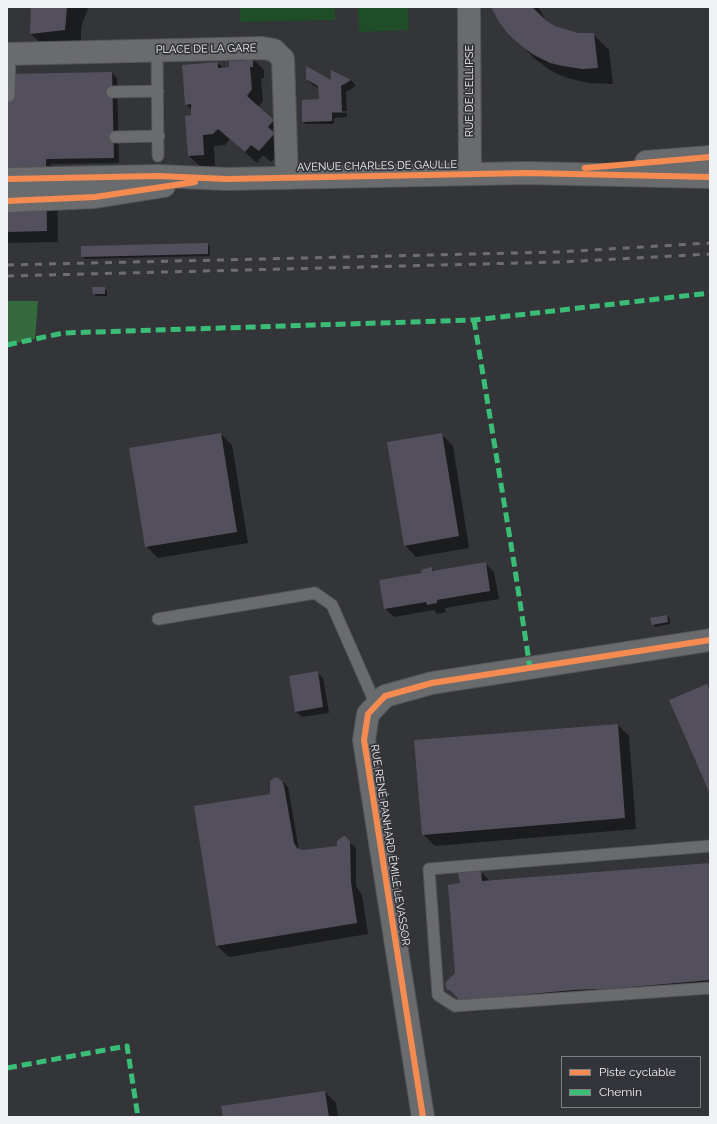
<!DOCTYPE html>
<meta charset="utf-8">
<style>
body{margin:0}
#map{position:relative;width:717px;height:1124px;overflow:hidden;background:#343538;font-family:Raleway,sans-serif}
canvas{display:block}
.frame{position:absolute;inset:0;border:8px solid #f0f1f4;pointer-events:none}
.legend{position:absolute;left:561px;top:1056px;width:140px;height:52px;box-sizing:border-box;background:#333439;border:1px solid #7f8084;margin:0;padding:5px 7px;list-style:none;font-size:12px;color:#f0f1f4}
.legend li{display:flex;align-items:center;gap:8px;height:20px}
.legend b{width:20px;border:1px solid #7f8084}
</style>
<div id="map">
<canvas width="717" height="1124"></canvas>
<div class="frame"></div>
<ul class="legend">
<li><b style="height:5px;background:#f68b52"></b>Piste cyclable</li>
<li><b style="height:5px;background:#3abd76"></b>Chemin</li>
</ul>
</div>
<script>
const ctx = document.querySelector('canvas').getContext('2d');
ctx.lineJoin = 'round';
function fillPath(path, color) { ctx.fillStyle = color; ctx.fill(path, 'evenodd'); }
const poly = rows => new Path2D(rows.map(r => 'M' + r).join(''));
function strokePath(path, color, width, dash) { ctx.strokeStyle = color; ctx.lineWidth = width; ctx.lineCap = dash ? 'butt' : 'round'; ctx.setLineDash(dash || []); ctx.stroke(path); }
function write(font, color, halo, rows, align = 'center') {
  ctx.font = font + ' Raleway,sans-serif'; ctx.lineWidth = 3.5; ctx.setLineDash([]); ctx.textBaseline = 'middle'; ctx.strokeStyle = halo; ctx.fillStyle = color; for (const [text, x, y, turn = 0] of rows) {
    ctx.save(); ctx.translate(x, y); ctx.rotate((+turn || 0) * Math.PI / 180); ctx.textAlign = isNaN(turn) ? turn : align; if (halo) ctx.strokeText(text, 0, 0); ctx.fillText(text, 0, 0); ctx.restore();
  }
}
const green = poly([
 [240,7,335,7,335,20,240,22],
 [358,7,408,7,409,30,359,32]
]);
const forest = poly([
 [7,301,38,301,35,339,7,345]
]);
const shadow = poly([
 [32,7,89,7,83,21,81,30,81,46,47,50,31,34],
 [492,7,538,7,547,22,566,31,578,34,593,34,609,50,613,84,589,83,567,78,551,71,534,58,505,29],
 [252,58,264,70,264,78,261,78,263,101,258,107,285,132,286,145,271,162,263,155,257,163,230,139,225,145,214,146,215,166,201,167,189,156,192,110,186,104,218,63,223,68,230,68],
 [332,72,351,80,356,86,346,92,347,117,334,118,334,124,306,124,303,122,320,100,319,88,313,85,307,79,332,81],
 [330,111,347,111,347,113,332,113],
 [112,73,117,78,119,163,50,164,57,171,58,242,7,243,7,75],
 [208,244,210,247,210,256,85,259,82,256],
 [104,288,107,291,107,296,96,296,94,293],
 [221,434,232,445,248,543,158,558,146,546],
 [441,434,453,446,469,548,416,557,405,545],
 [485,563,494,572,499,599,445,608,446,612,437,614,434,610,394,617,385,608,423,574,431,568,435,572],
 [667,616,670,619,670,624,655,627,653,624],
 [317,672,323,678,329,713,302,717,296,712],
 [618,725,629,736,636,829,435,846,423,834],
 [282,781,288,787,299,850,303,851,338,847,345,838,356,848,356,886,362,895,368,934,229,957,217,946,273,795],
 [710,864,710,992,610,1001,609,1000,547,996,539,1006,529,997,523,998,515,1008,505,999,499,1000,492,1010,470,1012,459,1000,458,997,448,990,455,974,461,884,481,872,490,881],
 [325,1092,336,1103,338,1117,224,1117]
]);
const building = poly([
 [31,7,67,7,65,30,30,34],
 [491,7,532,7,547,21,555,26,578,33,594,33,598,68,582,69,563,66,550,63,534,55,524,48,509,35,499,22],
 [253,57,253,67,250,67,252,89,247,96,274,120,268,127,275,133,259,151,251,145,245,152,218,129,213,134,203,135,204,155,188,156,185,116,191,115,191,104,185,105,182,65,218,62,218,68,229,67,229,61,243,61,243,58],
 [306,66,331,80,331,70,351,80,341,86,342,112,332,112,332,121,302,122,302,100,319,99,318,86,306,79],
 [112,72,114,158,46,159,47,231,7,232,7,74],
 [208,243,208,254,81,257,81,246],
 [92,287,105,287,105,294,93,294],
 [221,433,237,532,145,547,129,448],
 [442,433,459,536,404,546,387,442],
 [486,562,490,591,437,600,437,603,427,605,426,602,384,609,379,580,422,573,421,570,432,567,432,571],
 [667,615,668,622,652,625,650,618],
 [318,671,323,707,295,712,289,676],
 [707,684,710,691,710,794,669,700],
 [618,724,625,818,422,835,414,740],
 [276,777,282,781,284,786,294,843,297,848,303,850,337,846,337,841,342,837,345,836,350,841,351,882,357,923,216,946,194,806,270,794,270,781],
 [710,863,710,980,598,990,597,989,573,990,458,1001,457,997,449,990,447,990,445,983,455,973,448,885,460,883,458,873,481,871,482,881],
 [325,1091,329,1117,223,1117,221,1106]
]);
const service = poly([
 [157,50,158,156],
 [112,92,158,91],
 [9,96,10,54],
 [115,137,159,136],
 [158,619,315,593,332,605,376,705],
 [710,846,429,869,438,995,455,1006,710,988]
]);
const minor = poly([
 [469,7,470,174],
 [7,54,262,48,274,50,283,59,287,178],
 [423,1117,364,740,368,714,385,696,432,683,710,640]
]);
const secondary = poly([
 [646,162,710,157],
 [7,179,158,176,227,179,527,173,710,177],
 [7,201,95,197,164,186]
]);
const rail = poly([
 [7,265,558,252,710,243],
 [7,276,560,262,710,254]
]);
const quiet = poly([
 [474,320,514,563,530,668],
 [7,345,63,333,474,320,710,293],
 [7,1068,127,1046,138,1117]
]);
const cycleway = poly([
 [585,168,710,157],
 [7,179,158,176,227,179,527,173,710,177],
 [7,201,95,197,195,182],
 [423,1117,364,740,368,714,385,696,432,683,710,640]
]);
const streetNames = [
 ["PLACE DE LA GARE",206,49,-1],
 ["RUE DE L'ELLIPSE",470,91,-90],
 ["AVENUE CHARLES DE GAULLE",377,166,-1],
 ["RUE RENÉ PANHARD ÉMILE LEVASSOR",390,845,81]
];
fillPath(green, '#1e4d27');
fillPath(forest, '#356a3d');
fillPath(shadow, '#0007');
fillPath(building, '#534f5c');
strokePath(service, '#535456', 13);
strokePath(minor, '#535456', 24);
strokePath(secondary, '#535456', 24);
strokePath(service, '#6a6b6d', 11);
strokePath(minor, '#6a6b6d', 22);
strokePath(secondary, '#6a6b6d', 22);
strokePath(rail, '#6e6e71', 3, [7, 7]);
strokePath(quiet, '#3abd76', 5, [10, 5]);
strokePath(cycleway, '#f68b52', 6);
write('11px', '#f0f1f4', '#333439', streetNames);
</script>
